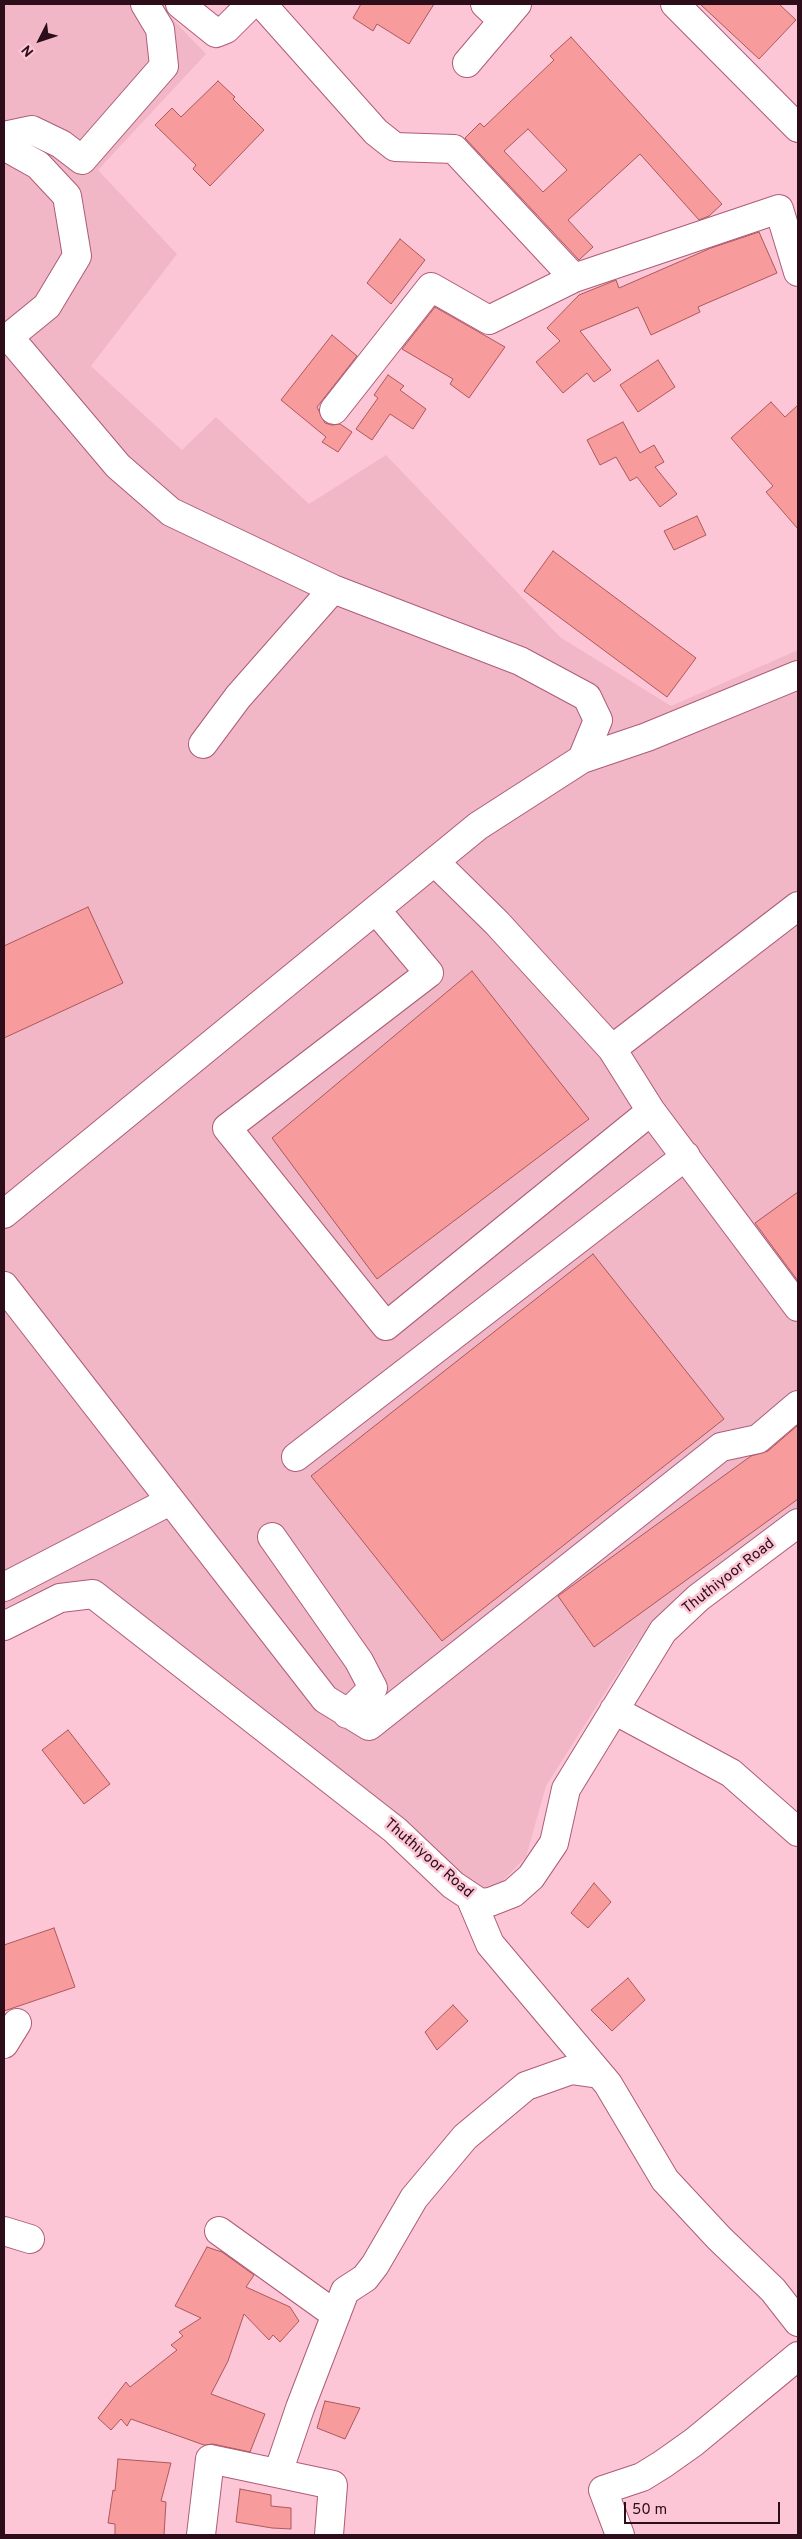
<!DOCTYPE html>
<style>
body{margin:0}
#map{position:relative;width:802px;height:2539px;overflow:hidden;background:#fdc6d6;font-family:Overpass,sans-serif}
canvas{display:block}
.frame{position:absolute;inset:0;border:5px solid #2d0d19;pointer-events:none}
.north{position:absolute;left:15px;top:15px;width:50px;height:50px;-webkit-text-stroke:4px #fdc6d6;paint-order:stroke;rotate:229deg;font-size:14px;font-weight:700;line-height:20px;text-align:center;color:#2d0d19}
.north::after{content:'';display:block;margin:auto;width:18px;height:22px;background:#2d0d19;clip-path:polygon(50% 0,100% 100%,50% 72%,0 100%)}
.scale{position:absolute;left:624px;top:2502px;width:156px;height:22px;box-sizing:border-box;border:2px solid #2d0d19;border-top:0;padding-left:6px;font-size:15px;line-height:18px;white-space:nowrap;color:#2d0d19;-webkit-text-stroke:4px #fdc6d6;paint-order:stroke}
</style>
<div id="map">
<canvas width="802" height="2539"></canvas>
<div class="frame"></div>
<div class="north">N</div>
<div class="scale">50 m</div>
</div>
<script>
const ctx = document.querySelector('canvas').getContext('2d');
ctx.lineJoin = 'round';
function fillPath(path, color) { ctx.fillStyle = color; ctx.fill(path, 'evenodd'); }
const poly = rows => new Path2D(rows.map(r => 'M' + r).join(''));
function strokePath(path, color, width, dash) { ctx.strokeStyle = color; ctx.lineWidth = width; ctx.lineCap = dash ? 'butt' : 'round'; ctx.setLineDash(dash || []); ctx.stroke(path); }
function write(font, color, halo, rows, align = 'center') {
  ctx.font = font + ' Overpass,sans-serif'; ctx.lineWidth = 5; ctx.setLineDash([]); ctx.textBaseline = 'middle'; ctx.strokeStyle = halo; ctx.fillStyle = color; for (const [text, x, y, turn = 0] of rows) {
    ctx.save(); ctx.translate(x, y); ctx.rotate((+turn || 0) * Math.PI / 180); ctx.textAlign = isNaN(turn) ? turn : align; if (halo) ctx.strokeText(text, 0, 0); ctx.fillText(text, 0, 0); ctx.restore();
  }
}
const built = poly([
 [4,4,158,4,206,54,98,170,177,254,91,366,182,450,216,417,309,504,386,455,560,637,671,706,798,650,798,1507,697,1580,636,1644,546,1786,526,1857,495,1889,473,1890,87,1581,4,1622]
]);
const building = poly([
 [361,4,434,4,409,44,377,24,373,31,353,18,361,4],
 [700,4,779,4,796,20,759,59,700,4],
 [571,37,722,204,709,216,699,220,640,154,568,220,593,247,579,260,465,138,480,123,484,127,554,60,550,56,571,37],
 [528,129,567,170,543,192,504,151,528,129],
 [218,81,235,97,233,99,264,130,210,186,193,169,196,165,155,125,172,108,181,117,218,81],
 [759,232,777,273,698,307,700,312,651,335,638,307,580,331,611,370,594,382,587,373,563,393,536,362,560,341,547,328,579,295,616,280,619,288,711,248,759,232],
 [400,239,425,260,391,304,367,283,400,239],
 [435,307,505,347,469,398,450,384,453,379,402,349,435,307],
 [332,335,357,356,317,407,325,423,332,425,340,424,352,432,338,452,322,442,326,437,281,400,332,335],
 [658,360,675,387,638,412,620,385,658,360],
 [388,375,404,386,400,390,426,409,413,429,390,414,372,440,356,429,378,398,374,395,388,375],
 [771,402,785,417,798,405,798,529,766,492,773,486,731,438,771,402],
 [623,422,640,453,654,445,664,462,655,467,677,494,660,507,637,477,630,481,616,457,600,465,587,440,623,422],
 [697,516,706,535,674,550,664,531,697,516],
 [553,551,696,658,667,697,524,591,553,551],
 [88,907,123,983,4,1038,4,946,88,907],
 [472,971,589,1119,377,1279,272,1138,472,971],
 [798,1192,798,1281,755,1223,798,1192],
 [593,1254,724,1419,442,1641,311,1476,593,1254],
 [798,1425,798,1499,594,1647,558,1596,751,1456,768,1451,798,1425],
 [68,1730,110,1784,84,1804,42,1750,68,1730],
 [594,1883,611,1902,588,1928,571,1913,594,1883],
 [54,1928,75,1987,4,2011,4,1945,54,1928],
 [628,1978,645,2000,612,2031,591,2010,628,1978],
 [453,2005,468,2021,437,2050,425,2032,453,2005],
 [207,2247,222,2252,254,2275,246,2287,290,2307,299,2321,280,2342,273,2335,269,2340,244,2314,228,2361,211,2394,265,2414,250,2452,213,2444,204,2445,131,2419,127,2426,121,2419,111,2430,98,2418,126,2382,130,2387,177,2350,171,2345,183,2336,179,2332,201,2318,175,2306,207,2247],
 [325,2401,360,2408,345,2439,317,2428,325,2401],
 [118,2459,171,2463,161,2501,166,2502,164,2535,115,2535,115,2524,108,2523,113,2490,115,2491,118,2459],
 [240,2489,271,2495,271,2506,291,2508,291,2529,272,2528,236,2522,240,2489]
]);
const minor = poly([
 [180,4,216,33,226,29,251,4],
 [262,4,376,132,395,147,454,149,574,278,779,209,798,272],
 [485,4,503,21],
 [675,4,798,128],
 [467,63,517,4],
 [4,136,32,130,61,144,82,160,164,66,160,29,145,4],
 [4,146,38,165,67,196,77,256,47,306,9,337,118,466,171,512,333,589,520,661,587,697,598,720,582,759,478,826,4,1214],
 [334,410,431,287,489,320,574,278],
 [203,744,238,697,333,589],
 [582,759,647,737,798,675],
 [435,862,497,923,612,1049,651,1111,798,1307],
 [376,910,429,973,227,1128,386,1326,651,1111],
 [612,1049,798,906],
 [4,1286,325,1699,369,1726,721,1447,758,1439,798,1405],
 [296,1457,686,1156],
 [272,1537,359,1661,373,1688,347,1714],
 [4,1587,170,1501],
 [4,1626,60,1598,93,1594,395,1830,453,1885,480,1903,490,1902,513,1893,531,1877,554,1843,566,1789,663,1631,698,1598,798,1523],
 [614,1710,731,1773,798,1832],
 [471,1899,490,1944,608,2084,665,2180,719,2238,773,2290,798,2322],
 [4,2044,17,2023],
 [4,2231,30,2239],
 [219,2231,336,2315],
 [278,2473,300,2408,345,2291,365,2278,375,2265,414,2198,465,2137,526,2086,571,2070,599,2074],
 [201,2535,210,2459,333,2485,329,2535],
 [620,2535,603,2490,642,2477,663,2464,694,2442,798,2356]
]);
const streetNames = [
 ["Thuthiyoor Road",729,1577,-38],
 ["Thuthiyoor Road",428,1859,41]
];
fillPath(built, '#f1b7c7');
fillPath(building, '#f79b9c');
strokePath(building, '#ac585b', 1);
strokePath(minor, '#ad5c78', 30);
strokePath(minor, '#fff', 28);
write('15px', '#2d0d19', '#fdc6d6', streetNames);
</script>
